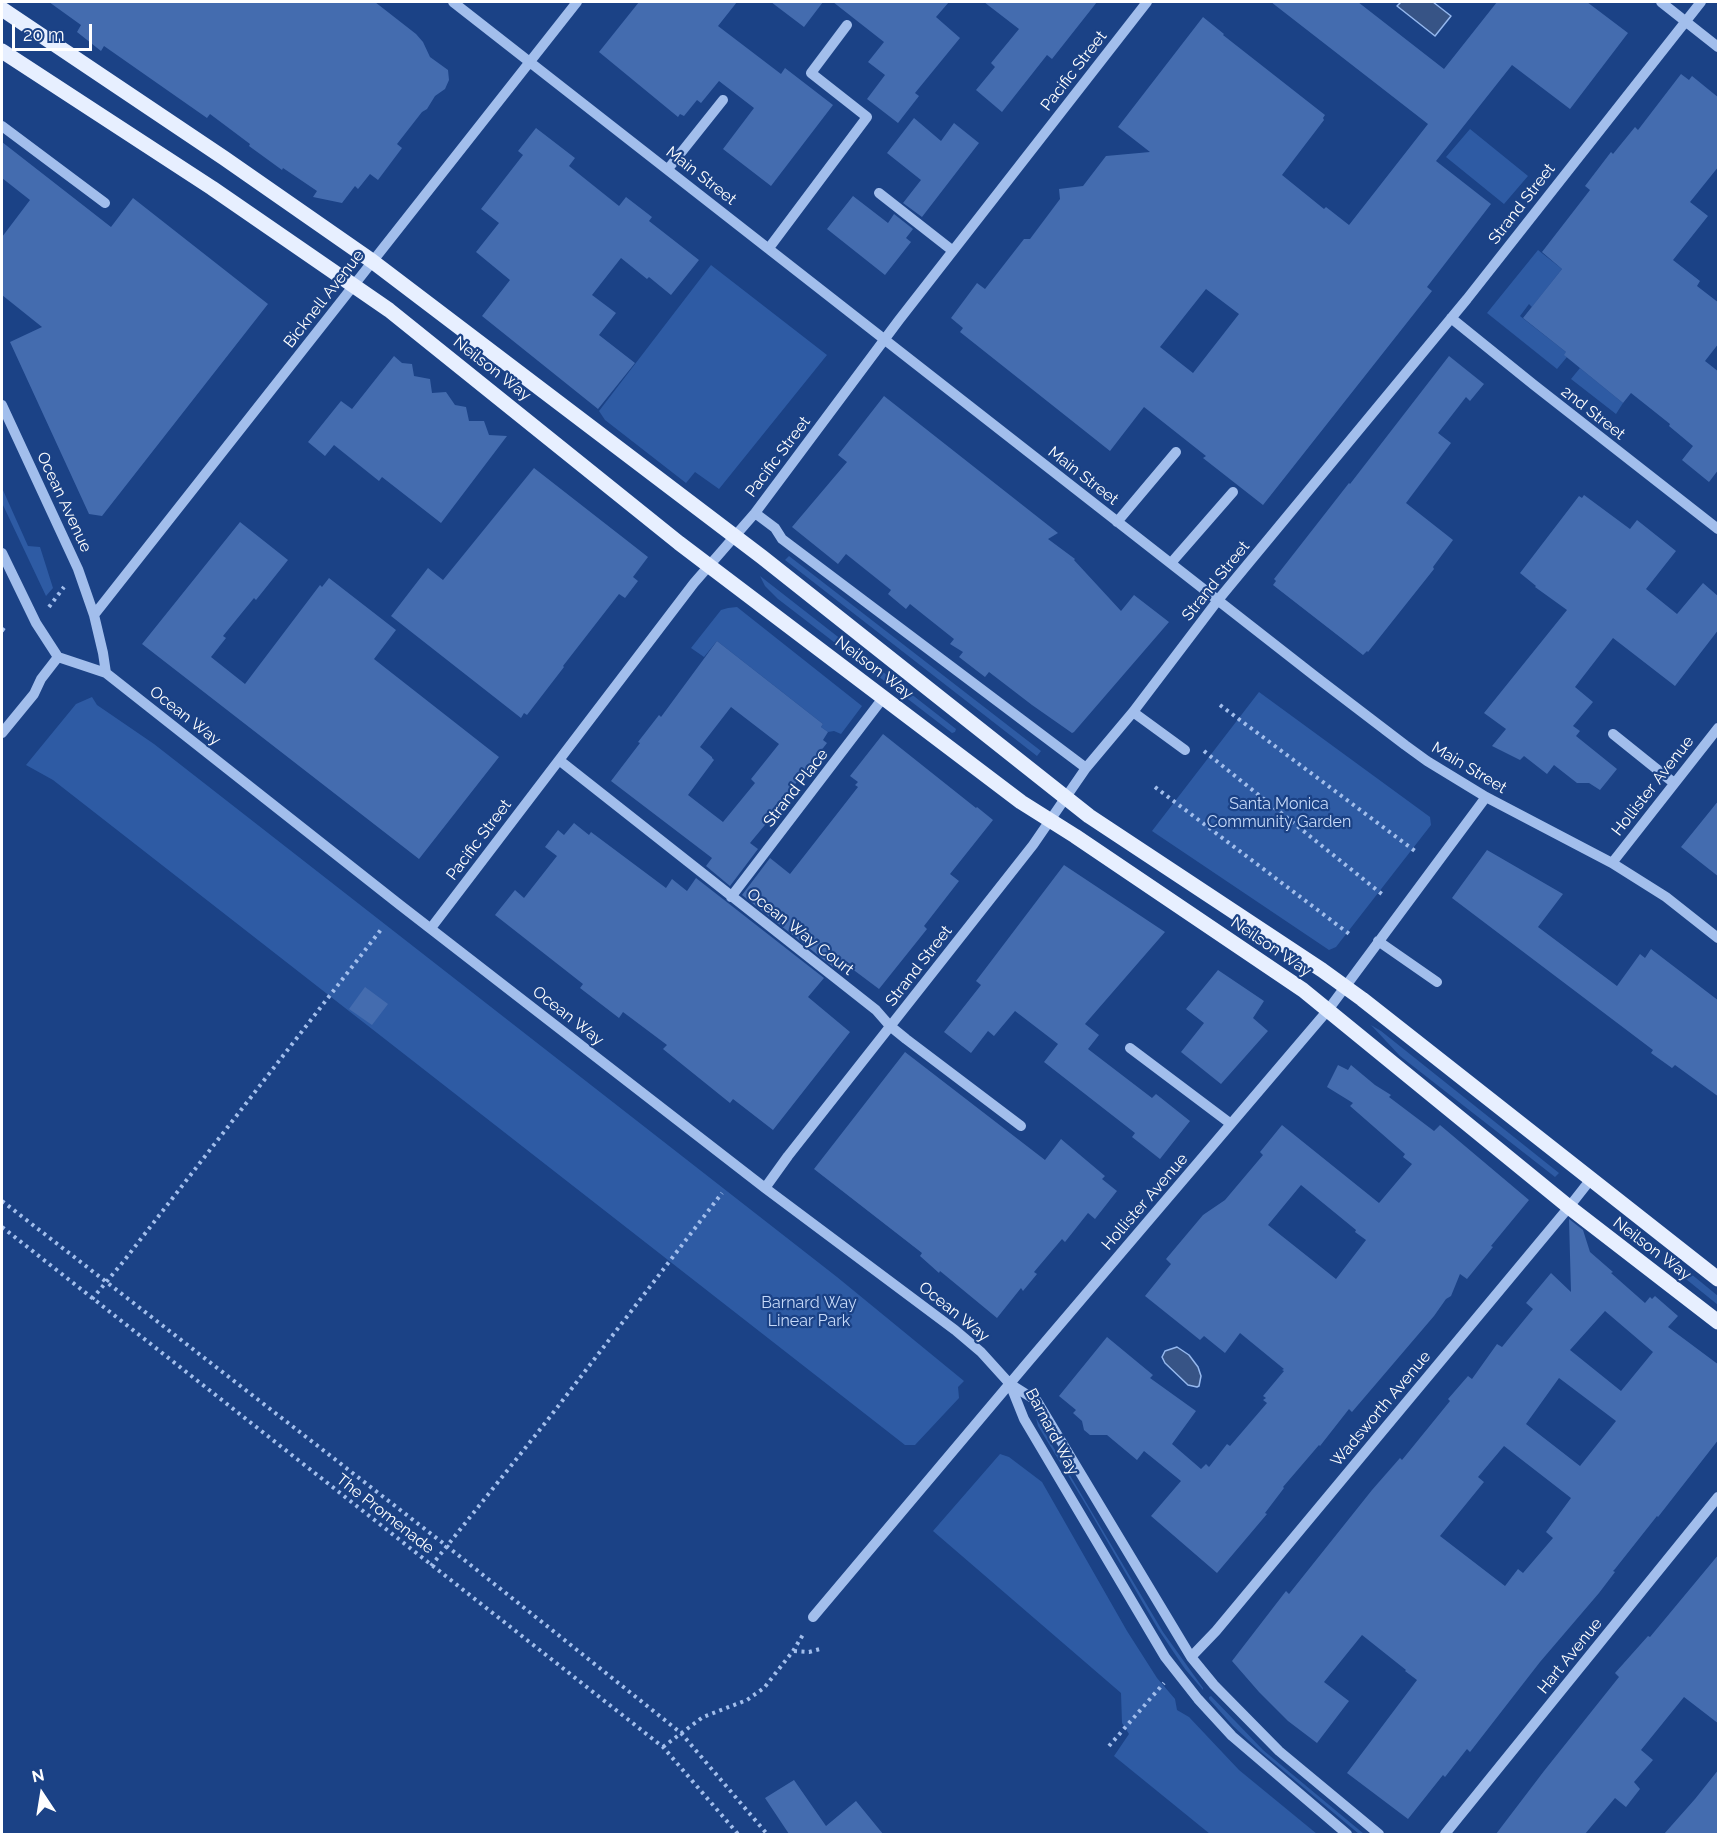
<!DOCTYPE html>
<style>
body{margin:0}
#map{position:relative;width:1720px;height:1836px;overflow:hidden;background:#1b4286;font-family:Raleway,sans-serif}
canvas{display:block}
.frame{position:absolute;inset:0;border:3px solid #fff;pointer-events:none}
.north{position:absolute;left:12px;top:1764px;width:60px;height:60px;-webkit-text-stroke:4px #1b4286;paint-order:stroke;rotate:348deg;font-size:16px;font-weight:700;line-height:24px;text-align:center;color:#fff}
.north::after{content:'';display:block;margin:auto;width:21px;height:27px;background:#fff;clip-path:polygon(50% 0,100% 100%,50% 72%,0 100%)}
.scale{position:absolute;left:12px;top:24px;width:80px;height:27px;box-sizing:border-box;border:3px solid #fff;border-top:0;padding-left:8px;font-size:18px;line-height:21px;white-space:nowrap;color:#fff;-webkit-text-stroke:4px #1b4286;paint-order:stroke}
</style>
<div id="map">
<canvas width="1720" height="1836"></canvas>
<div class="frame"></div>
<div class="north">N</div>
<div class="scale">20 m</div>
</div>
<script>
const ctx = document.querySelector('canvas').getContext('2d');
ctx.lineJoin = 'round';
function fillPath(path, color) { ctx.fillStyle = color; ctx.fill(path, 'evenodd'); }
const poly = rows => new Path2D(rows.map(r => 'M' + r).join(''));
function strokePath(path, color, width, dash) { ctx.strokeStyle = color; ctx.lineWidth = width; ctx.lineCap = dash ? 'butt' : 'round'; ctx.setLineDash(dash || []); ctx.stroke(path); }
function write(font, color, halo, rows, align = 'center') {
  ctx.font = font + ' Raleway,sans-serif'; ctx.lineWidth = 4.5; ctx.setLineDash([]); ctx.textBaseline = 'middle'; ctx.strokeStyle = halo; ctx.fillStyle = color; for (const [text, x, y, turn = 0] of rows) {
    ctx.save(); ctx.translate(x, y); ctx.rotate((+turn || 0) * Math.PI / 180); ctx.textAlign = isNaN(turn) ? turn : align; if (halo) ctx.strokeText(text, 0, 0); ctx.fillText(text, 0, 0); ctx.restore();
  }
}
const green = poly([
 [1470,129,1528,176,1504,204,1446,157],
 [1538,250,1562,269,1532,307,1529,304,1520,316,1566,352,1567,357,1557,369,1487,313],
 [711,265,827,355,719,489,695,472,686,483,605,420,599,411],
 [1580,368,1623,403,1616,414,1571,379],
 [2,488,28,546,40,547,53,588,46,596,2,503],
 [789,556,1041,751,1037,756,785,560],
 [760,576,956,729,955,732,952,733,778,599,765,586],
 [737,607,862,706,841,734,834,731,828,732,821,727,823,724,717,641,704,657,691,648,721,610,728,608],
 [1259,692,1430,817,1431,825,1336,947,1329,950,1152,831],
 [92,697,97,705,154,744,837,1277,964,1381,958,1387,959,1398,915,1445,905,1445,53,780,26,765,76,704],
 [1371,1025,1381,1031,1559,1173,1555,1177,1400,1056],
 [1681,1269,1685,1269,1718,1296,1718,1305,1681,1275],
 [1036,1418,1163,1632,1203,1688,1203,1690,1185,1669,1158,1629,1089,1510,1038,1426],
 [1000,1454,1009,1457,1042,1482,1127,1631,1157,1678,1175,1699,1177,1710,1189,1717,1239,1770,1317,1834,1210,1834,1114,1756,1129,1734,1122,1723,1121,1693,933,1531],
 [1211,1696,1263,1750,1364,1834,1359,1834,1261,1752,1233,1726,1209,1699,1209,1697]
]);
const water = poly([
 [1401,2,1433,2,1451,16,1435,36,1397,6,1401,2],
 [1177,1347,1189,1355,1198,1367,1201,1376,1199,1386,1197,1387,1188,1385,1165,1363,1162,1357,1165,1351,1177,1347]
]);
const building = poly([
 [49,2,375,2,416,34,423,42,430,57,448,70,449,80,445,89,435,96,427,109,422,112,397,144,402,148,378,180,370,174,358,189,355,186,342,203,313,197,317,191,283,168,282,170,249,146,250,144,210,114,207,118,104,46,101,51,77,32,81,25],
 [639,2,737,2,718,26,781,74,785,68,833,105,771,186,723,149,754,108,719,81,701,103,697,100,684,116,680,114,678,117,599,52],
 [771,2,823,2,804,27],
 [833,2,949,2,936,17,960,38,915,93,919,96,898,123,867,99,885,75,868,62,884,42],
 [984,2,1097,2,1052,59,1047,55,1002,112,976,90,995,67,991,63,1019,29],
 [1271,2,1358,2,1444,69,1497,2,1587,2,1628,33,1570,109,1512,65,1436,161,1491,204,1427,287,1432,291,1263,505,1203,458,1206,456,1144,407,1110,451,960,332,963,328,951,318,977,283,985,289,1024,239,1030,239,1060,199,1059,189,1083,186,1106,156,1150,152,1118,127,1203,17,1224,34,1223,35,1325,115,1323,118,1324,120,1282,175,1324,209,1326,207,1349,225,1428,124],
 [1206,289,1239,314,1193,373,1160,347],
 [1681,74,1689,80,1692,76,1719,98,1719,166,1690,202,1708,216,1673,260,1700,281,1697,286,1719,303,1719,343,1705,361,1719,372,1719,469,1709,482,1682,460,1693,446,1669,426,1670,424,1631,393,1623,403,1564,355,1566,352,1523,318,1562,269,1542,252,1590,190,1585,186,1611,152,1613,154,1635,127,1638,130],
 [914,118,941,141,954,123,979,143,922,217,903,203,921,180,887,153],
 [536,128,575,158,569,166,619,206,626,197,652,217,649,221,699,260,671,295,649,277,647,279,621,258,592,295,616,313,599,335,635,363,598,409,482,316,510,280,476,252,499,223,481,209,523,155,518,151],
 [2,142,111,227,133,198,268,304,102,516,89,514,10,342,42,327,2,295,2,237,30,200,2,178],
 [853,196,888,223,894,214,913,229,906,238,911,242,885,275,827,229],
 [394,356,402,363,412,364,414,376,430,379,432,393,446,392,455,405,466,407,469,421,484,421,489,435,507,436,441,523,382,477,379,481,334,445,325,456,308,442,341,401,352,409],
 [1449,356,1484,384,1470,401,1466,397,1438,433,1451,443,1406,503,1453,540,1433,567,1434,569,1368,652,1367,651,1363,655,1273,585,1276,581,1274,579,1349,483,1350,484],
 [884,396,1058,533,1048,539,1075,559,1074,560,1121,611,1134,595,1169,622,1074,732,1072,733,1032,705,989,672,985,677,959,657,963,652,950,644,954,639,910,604,906,609,888,594,891,590,846,554,838,564,792,527,847,462,838,455],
 [534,468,648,557,633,577,638,581,625,598,619,594,563,666,564,667,527,715,524,713,521,718,391,616,428,568,443,580],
 [1584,495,1630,529,1637,520,1676,551,1646,589,1677,614,1703,583,1719,597,1719,629,1675,686,1613,638,1575,687,1593,702,1573,726,1580,731,1576,736,1617,769,1600,790,1589,783,1577,783,1554,765,1547,774,1524,756,1520,760,1492,746,1506,729,1484,713,1567,610,1535,587,1536,586,1520,573,1579,496,1582,498],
 [240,522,288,560,256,600,254,598,223,636,226,638,211,657,245,684,320,585,322,587,329,578,396,630,374,659,499,757,419,859,142,644],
 [717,641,823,724,821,727,828,732,823,740,827,743,792,788,794,790,750,843,758,849,730,886,706,866,712,858,611,781,640,743,638,742,659,715,661,717],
 [731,707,779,744,751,779,755,783,723,822,688,795,714,760,712,758,712,757,700,747],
 [883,734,976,808,977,807,993,820,950,874,959,881,924,926,927,929,879,989,839,959,833,967,742,895,770,858,790,874,858,787,855,785,858,782,850,776],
 [1719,800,1719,877,1681,847],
 [574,823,589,835,591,832,666,888,672,879,687,891,696,878,824,978,808,997,850,1032,773,1130,733,1099,730,1103,663,1049,667,1045,623,1012,619,1018,580,988,583,984,495,915,515,890,524,898,557,856,545,847,558,830,564,835],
 [1487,850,1563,894,1538,927,1617,986,1640,954,1645,958,1651,949,1719,1001,1719,1097,1675,1065,1672,1068,1651,1053,1653,1050,1452,898],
 [1064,865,1165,932,1085,1024,1099,1035,1088,1049,1152,1098,1156,1094,1190,1121,1160,1159,1132,1137,1135,1133,1044,1062,1058,1044,1015,1011,994,1036,988,1031,971,1053,944,1032,981,985,976,981],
 [1218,970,1264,1001,1253,1018,1268,1031,1221,1084,1181,1052,1204,1023,1186,1009],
 [365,987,388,1004,372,1025,349,1009],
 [905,1052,1045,1160,1061,1139,1105,1176,1102,1179,1117,1191,1095,1219,1088,1213,1065,1242,1062,1239,1034,1272,1037,1274,1023,1291,1021,1288,997,1318,940,1271,939,1273,920,1256,922,1253,814,1169],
 [1338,1065,1348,1070,1351,1065,1375,1085,1391,1095,1389,1097,1434,1131,1440,1125,1529,1200,1491,1246,1493,1247,1467,1279,1460,1274,1451,1296,1446,1299,1434,1316,1352,1412,1349,1409,1320,1446,1319,1445,1283,1487,1284,1488,1265,1513,1267,1514,1217,1573,1151,1516,1181,1481,1144,1451,1137,1460,1107,1435,1090,1435,1084,1430,1082,1421,1073,1413,1076,1410,1059,1396,1107,1337,1153,1375,1150,1378,1196,1411,1172,1444,1201,1469,1206,1464,1209,1467,1227,1444,1230,1446,1267,1403,1263,1400,1266,1398,1263,1396,1284,1371,1282,1370,1284,1369,1240,1333,1225,1353,1204,1336,1200,1340,1145,1296,1171,1264,1166,1259,1203,1215,1225,1200,1263,1155,1260,1152,1282,1125,1379,1203,1412,1164,1403,1157,1405,1154,1350,1106,1353,1103,1327,1087],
 [1301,1185,1356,1230,1355,1232,1366,1240,1336,1279,1268,1225],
 [1569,1219,1583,1230,1590,1252,1613,1272,1611,1273,1645,1303,1650,1297,1652,1299,1655,1296,1678,1316,1668,1327,1719,1365,1719,1439,1658,1517,1657,1516,1615,1569,1613,1571,1615,1572,1599,1593,1540,1662,1470,1752,1467,1749,1445,1777,1443,1775,1408,1819,1347,1773,1417,1680,1405,1671,1406,1670,1362,1635,1324,1682,1349,1701,1317,1743,1288,1721,1259,1692,1232,1661,1286,1591,1289,1594,1372,1490,1400,1458,1402,1460,1450,1401,1448,1399,1468,1376,1472,1379,1497,1344,1502,1347,1533,1309,1526,1303,1551,1273,1571,1292],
 [1605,1311,1653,1352,1621,1391,1570,1350],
 [1559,1378,1616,1421,1580,1466,1526,1424],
 [1504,1446,1571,1498,1546,1532,1553,1538,1523,1573,1518,1569,1505,1586,1440,1536,1484,1482,1478,1477],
 [1719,1554,1719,1724,1684,1697,1641,1750,1653,1760,1634,1782,1640,1789,1626,1807,1615,1798,1585,1834,1496,1834,1544,1771,1619,1677,1615,1673,1648,1636,1650,1637],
 [1719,1769,1719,1834,1664,1834,1695,1799],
 [794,1780,826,1826,856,1801,883,1834,789,1834,765,1798]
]);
const path = poly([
 [49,607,64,587],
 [2,629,5,631],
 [1220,705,1415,851],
 [1204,751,1383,895],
 [1155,787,1352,936],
 [2,1201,448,1547,681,1733,767,1834],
 [2,1227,663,1747,738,1834],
 [92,1299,123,1262,383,927],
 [431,1566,546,1422,722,1193],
 [794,1651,809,1652,820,1649],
 [1109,1746,1164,1683],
 [663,1747,703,1717,747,1700,764,1688,793,1651,804,1633]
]);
const minor = poly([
 [453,2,1316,677,1405,745,1427,761,1486,797,1612,863,1666,897,1718,938],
 [1661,2,1718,47],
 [2,126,105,203],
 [668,169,723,100],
 [879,193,953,251],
 [769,248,867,117,811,73,847,25],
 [1451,318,1534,385,1718,529],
 [2,405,78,569,94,615,103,653,106,673],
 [755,513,775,528,782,539,1086,768],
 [1117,522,1176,452],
 [2,553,36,623,58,657],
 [1171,563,1233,492],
 [94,615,577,2],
 [58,657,106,673,400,905,765,1188,955,1330,981,1352,1010,1384,1037,1401,1191,1657,1214,1685,1279,1751,1379,1834],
 [1133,712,1185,750],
 [2,733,34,694,41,679,58,657],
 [1613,734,1674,783],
 [559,760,876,1010,890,1026,906,1039,1021,1126],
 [1612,863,1718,728],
 [731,897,883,698],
 [431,928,694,583,755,513,899,320,1147,2],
 [1378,941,1437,982],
 [1130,1048,1231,1124],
 [765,1188,788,1156,1033,845,1086,768,1133,712,1218,600,1467,299,1701,2],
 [1010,1384,1024,1419,1165,1657,1198,1699,1232,1736,1347,1834],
 [813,1617,1028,1362,1328,1010,1486,797],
 [1191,1657,1216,1631,1569,1207,1591,1179],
 [1445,1834,1718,1497]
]);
const major = poly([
 [2,9,224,158,372,261,762,557,1089,816,1322,970,1362,999,1718,1279],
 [2,51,212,188,389,310,679,543,1021,802,1075,836,1303,990,1569,1207,1718,1322]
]);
const streetNames = [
 ["Pacific Street",1074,71,-52],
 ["Main Street",701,176,38],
 ["Strand Street",1522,204,-52],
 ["Bicknell Avenue",324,299,-52],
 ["Neilson Way",492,369,38],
 ["2nd Street",1593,413,38],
 ["Pacific Street",778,457,-53],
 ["Main Street",1083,476,38],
 ["Ocean Avenue",64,502,65],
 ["Strand Street",1216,581,-51],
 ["Neilson Way",874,668,37],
 ["Ocean Way",185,716,38],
 ["Main Street",1469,768,31],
 ["Hollister Avenue",1653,786,-52],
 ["Strand Place",796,788,-52],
 ["Pacific Street",479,840,-53],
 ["Ocean Way Court",800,932,38],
 ["Neilson Way",1271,947,34],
 ["Strand Street",919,966,-52],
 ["Ocean Way",568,1016,38],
 ["Hollister Avenue",1145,1202,-49],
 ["Neilson Way",1652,1249,37],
 ["Ocean Way",954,1312,39],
 ["Wadsworth Avenue",1381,1409,-50],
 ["Barnard Way",1052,1432,62],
 ["The Promenade",385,1514,38],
 ["Hart Avenue",1570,1656,-51]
];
const parkNames = [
 ["Santa Monica",1279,804],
 ["Community Garden",1279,822],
 ["Barnard Way",809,1303],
 ["Linear Park",809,1321]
];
fillPath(green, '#2e5ba4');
fillPath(water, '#375486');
strokePath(water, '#95b8ee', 1.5);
fillPath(building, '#446caf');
strokePath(path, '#a2beec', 4, [3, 4.5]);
strokePath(minor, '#a2beec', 10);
strokePath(major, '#e7efff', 15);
write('16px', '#fff', '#1b4286', streetNames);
write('16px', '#c7daf9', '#1b4286', parkNames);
</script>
